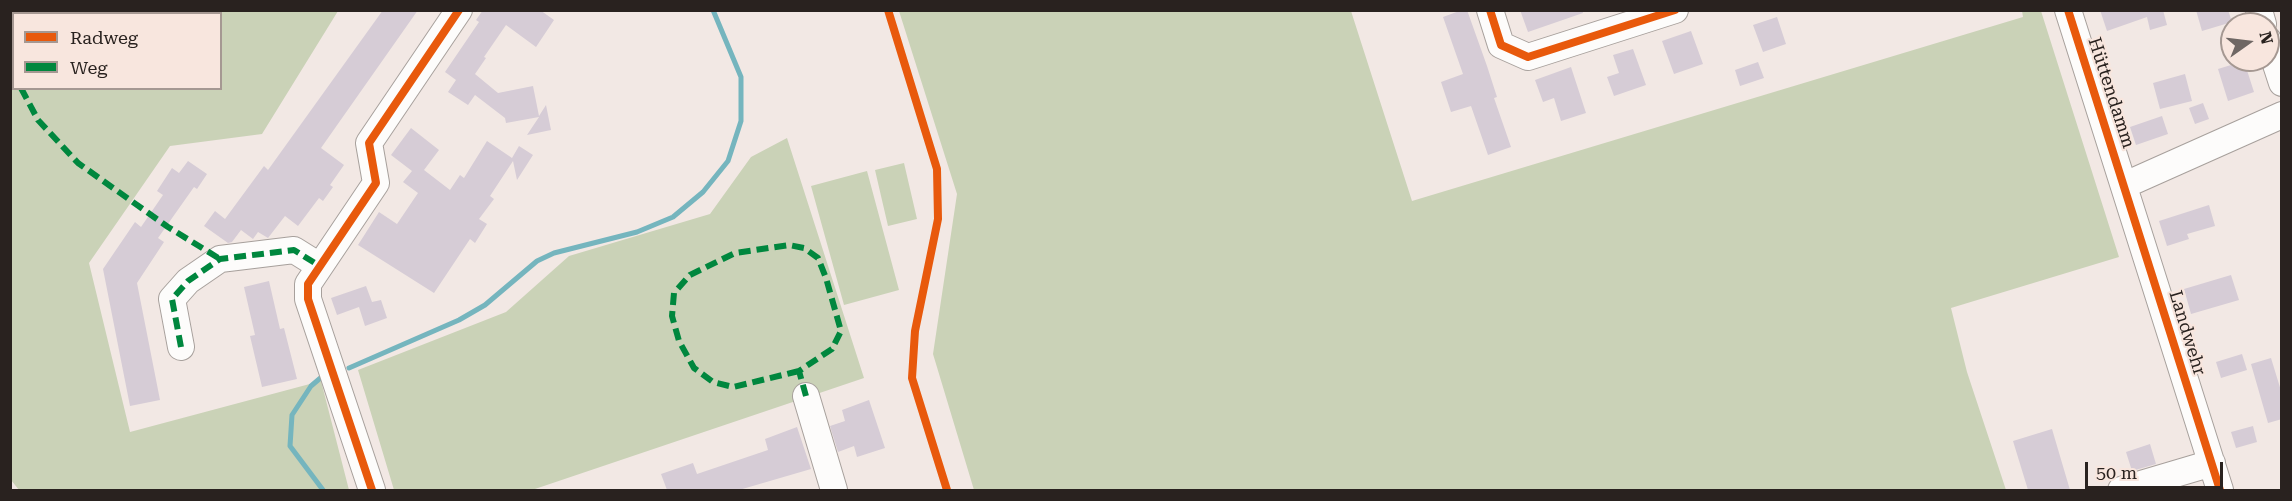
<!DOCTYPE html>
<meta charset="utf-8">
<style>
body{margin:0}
#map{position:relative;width:2292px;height:501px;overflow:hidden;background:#f2e8e4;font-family:"Roboto Serif",serif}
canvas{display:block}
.frame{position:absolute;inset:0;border:12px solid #29221f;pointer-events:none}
.legend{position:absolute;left:12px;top:12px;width:210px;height:78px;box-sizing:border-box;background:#f8e6de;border:2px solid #a59892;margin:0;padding:8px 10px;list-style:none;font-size:18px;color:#29221f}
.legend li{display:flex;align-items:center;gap:12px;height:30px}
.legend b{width:30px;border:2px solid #a59892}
.north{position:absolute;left:2220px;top:12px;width:60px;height:60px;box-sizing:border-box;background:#f8e6de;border:2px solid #a59892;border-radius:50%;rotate:76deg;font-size:16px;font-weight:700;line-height:24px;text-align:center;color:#29221f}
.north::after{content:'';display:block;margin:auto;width:21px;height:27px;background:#6f6764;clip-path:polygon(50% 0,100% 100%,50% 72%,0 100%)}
.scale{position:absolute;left:2085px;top:462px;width:138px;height:27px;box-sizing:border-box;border:3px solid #29221f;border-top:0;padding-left:8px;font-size:18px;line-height:21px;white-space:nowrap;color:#29221f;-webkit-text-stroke:4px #f8e6de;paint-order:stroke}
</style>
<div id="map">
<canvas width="2292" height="501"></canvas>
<div class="frame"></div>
<ul class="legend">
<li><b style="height:8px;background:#e8590c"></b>Radweg</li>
<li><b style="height:8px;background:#00873e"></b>Weg</li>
</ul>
<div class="north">N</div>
<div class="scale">50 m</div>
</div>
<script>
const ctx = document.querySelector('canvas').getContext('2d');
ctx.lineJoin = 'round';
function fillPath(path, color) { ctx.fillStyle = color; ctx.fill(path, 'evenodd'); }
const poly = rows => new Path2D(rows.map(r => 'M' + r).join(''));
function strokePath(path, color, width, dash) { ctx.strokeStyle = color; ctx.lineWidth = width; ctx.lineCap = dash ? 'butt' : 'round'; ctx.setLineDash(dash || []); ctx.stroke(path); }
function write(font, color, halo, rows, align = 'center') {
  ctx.font = font + ' "Roboto Serif",serif'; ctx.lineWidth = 4.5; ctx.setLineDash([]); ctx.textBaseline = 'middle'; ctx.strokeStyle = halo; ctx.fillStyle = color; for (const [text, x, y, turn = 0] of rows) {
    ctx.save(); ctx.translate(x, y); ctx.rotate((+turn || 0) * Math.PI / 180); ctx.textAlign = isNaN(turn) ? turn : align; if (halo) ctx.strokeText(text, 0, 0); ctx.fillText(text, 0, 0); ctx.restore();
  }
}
const green = poly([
 [11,10,338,11,262,134,170,146,89,263,130,432,321,381,349,490,19,490,11,480],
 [14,14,220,14,220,88,14,88],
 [899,11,1351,11,1412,201,2023,17,2022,11,2041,11,2119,257,1951,308,1967,372,2006,490,974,490,933,354,957,194],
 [787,138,864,378,532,490,394,490,358,370,506,312,569,256,710,214,751,157],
 [904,163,917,219,888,226,875,170],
 [867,171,899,290,844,305,811,186]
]);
const stream = poly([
 [349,368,459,320,485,305,537,261,554,253,637,232,673,217,703,192,728,161,741,121,741,77,713,10],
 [323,490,290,446,292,415,311,386,324,375]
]);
const building = poly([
 [383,10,418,10,321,148,344,165,330,185,333,187,323,201,319,198,298,226,285,216,268,238,258,232,253,239,241,230,232,242,228,243,204,226,215,211,225,219,264,166,268,170],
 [483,10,540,10,554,20,536,47,506,25,484,57,486,58,475,74,498,93,533,86,539,116,546,105,551,130,527,135,539,117,506,123,505,118,475,95,468,105,448,92,456,80,445,72,479,22,476,20],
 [1462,10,1467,10,1487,66,1497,97,1494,98,1511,147,1488,155,1471,106,1451,112,1441,82,1463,74,1443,17],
 [1520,10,1582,10,1583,13,1528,32],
 [2100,10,2163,10,2167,25,2150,30,2147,17,2107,31],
 [2196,10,2228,10,2232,22,2202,31],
 [1777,17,1786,44,1763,52,1753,25],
 [1691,31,1703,64,1674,74,1662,41],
 [1633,49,1646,85,1614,96,1607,77,1619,73,1613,55],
 [2244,61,2254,92,2228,101,2218,69],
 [1758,62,1764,78,1740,86,1735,70],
 [1571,67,1586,113,1561,121,1554,98,1543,102,1535,80],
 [2185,74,2192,101,2160,109,2153,83],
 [2203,103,2209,119,2195,124,2189,108],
 [2162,116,2168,134,2136,145,2130,127],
 [411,128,439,150,424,170,450,190,460,175,464,178,487,141,512,158,519,146,533,155,517,180,513,161,490,196,494,199,479,219,487,224,475,243,470,239,434,293,358,245,379,212,397,224,418,193,403,182,412,171,391,155],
 [188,161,207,174,197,189,194,187,158,238,164,242,137,283,160,400,130,406,103,269,135,222,141,227,163,195,157,191,172,168,179,173],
 [2209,205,2215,226,2187,234,2189,239,2167,246,2159,221],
 [2231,275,2239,300,2191,314,2184,289],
 [269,281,280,329,284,328,297,379,262,387,250,336,255,335,244,287],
 [366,286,372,302,381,300,387,318,365,326,359,307,337,315,331,298],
 [2242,354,2247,370,2221,378,2216,362],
 [2271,358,2282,394,2282,419,2268,423,2251,364],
 [869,400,885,448,857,457,854,446,838,452,830,426,845,421,842,410],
 [2253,426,2257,442,2236,448,2231,432],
 [797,427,811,469,739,490,667,490,661,474,693,463,697,474,768,450,765,439],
 [2052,429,2070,490,2028,490,2013,441],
 [2150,444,2156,464,2132,471,2126,452]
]);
const minor = poly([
 [1490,10,1501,45,1528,57,1675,10],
 [2068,10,2220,490],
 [2259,10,2263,24],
 [2268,40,2282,83],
 [2125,185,2282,115],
 [181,347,172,299,188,281,220,259,294,250,318,265],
 [806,396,834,490],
 [372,490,308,299,308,284,376,183,369,143,459,10],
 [2121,490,2212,463]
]);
const quiet = poly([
 [38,14,38,10],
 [58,14,62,10],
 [10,23,14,23],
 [10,83,14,85],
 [21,88,38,120,78,163,168,227,220,259],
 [181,347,172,299,188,281,220,259,294,250,318,265],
 [799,371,733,387,713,382,694,368,679,341,672,316,674,293,690,275,735,253,789,245,804,248,818,258,826,278,841,331,832,349,799,371,806,396]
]);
const cycleway = poly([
 [888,10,937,169,938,219,915,331,912,378,947,490],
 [1490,10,1501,45,1528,57,1675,10],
 [2068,10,2220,490],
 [372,490,308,299,308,284,376,183,369,143,459,10]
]);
const streetNames = [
 ["Hüttendamm",2111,93,72],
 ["Landwehr",2187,333,73]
];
fillPath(green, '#cad2b7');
strokePath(stream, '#75b5be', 5);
fillPath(building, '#d6ccd6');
strokePath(minor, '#a7a09c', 28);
strokePath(minor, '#fdfcfb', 26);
strokePath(quiet, '#00873e', 6, [12, 6]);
strokePath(cycleway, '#e8590c', 8);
write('18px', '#29221f', '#f8e6de', streetNames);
</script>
